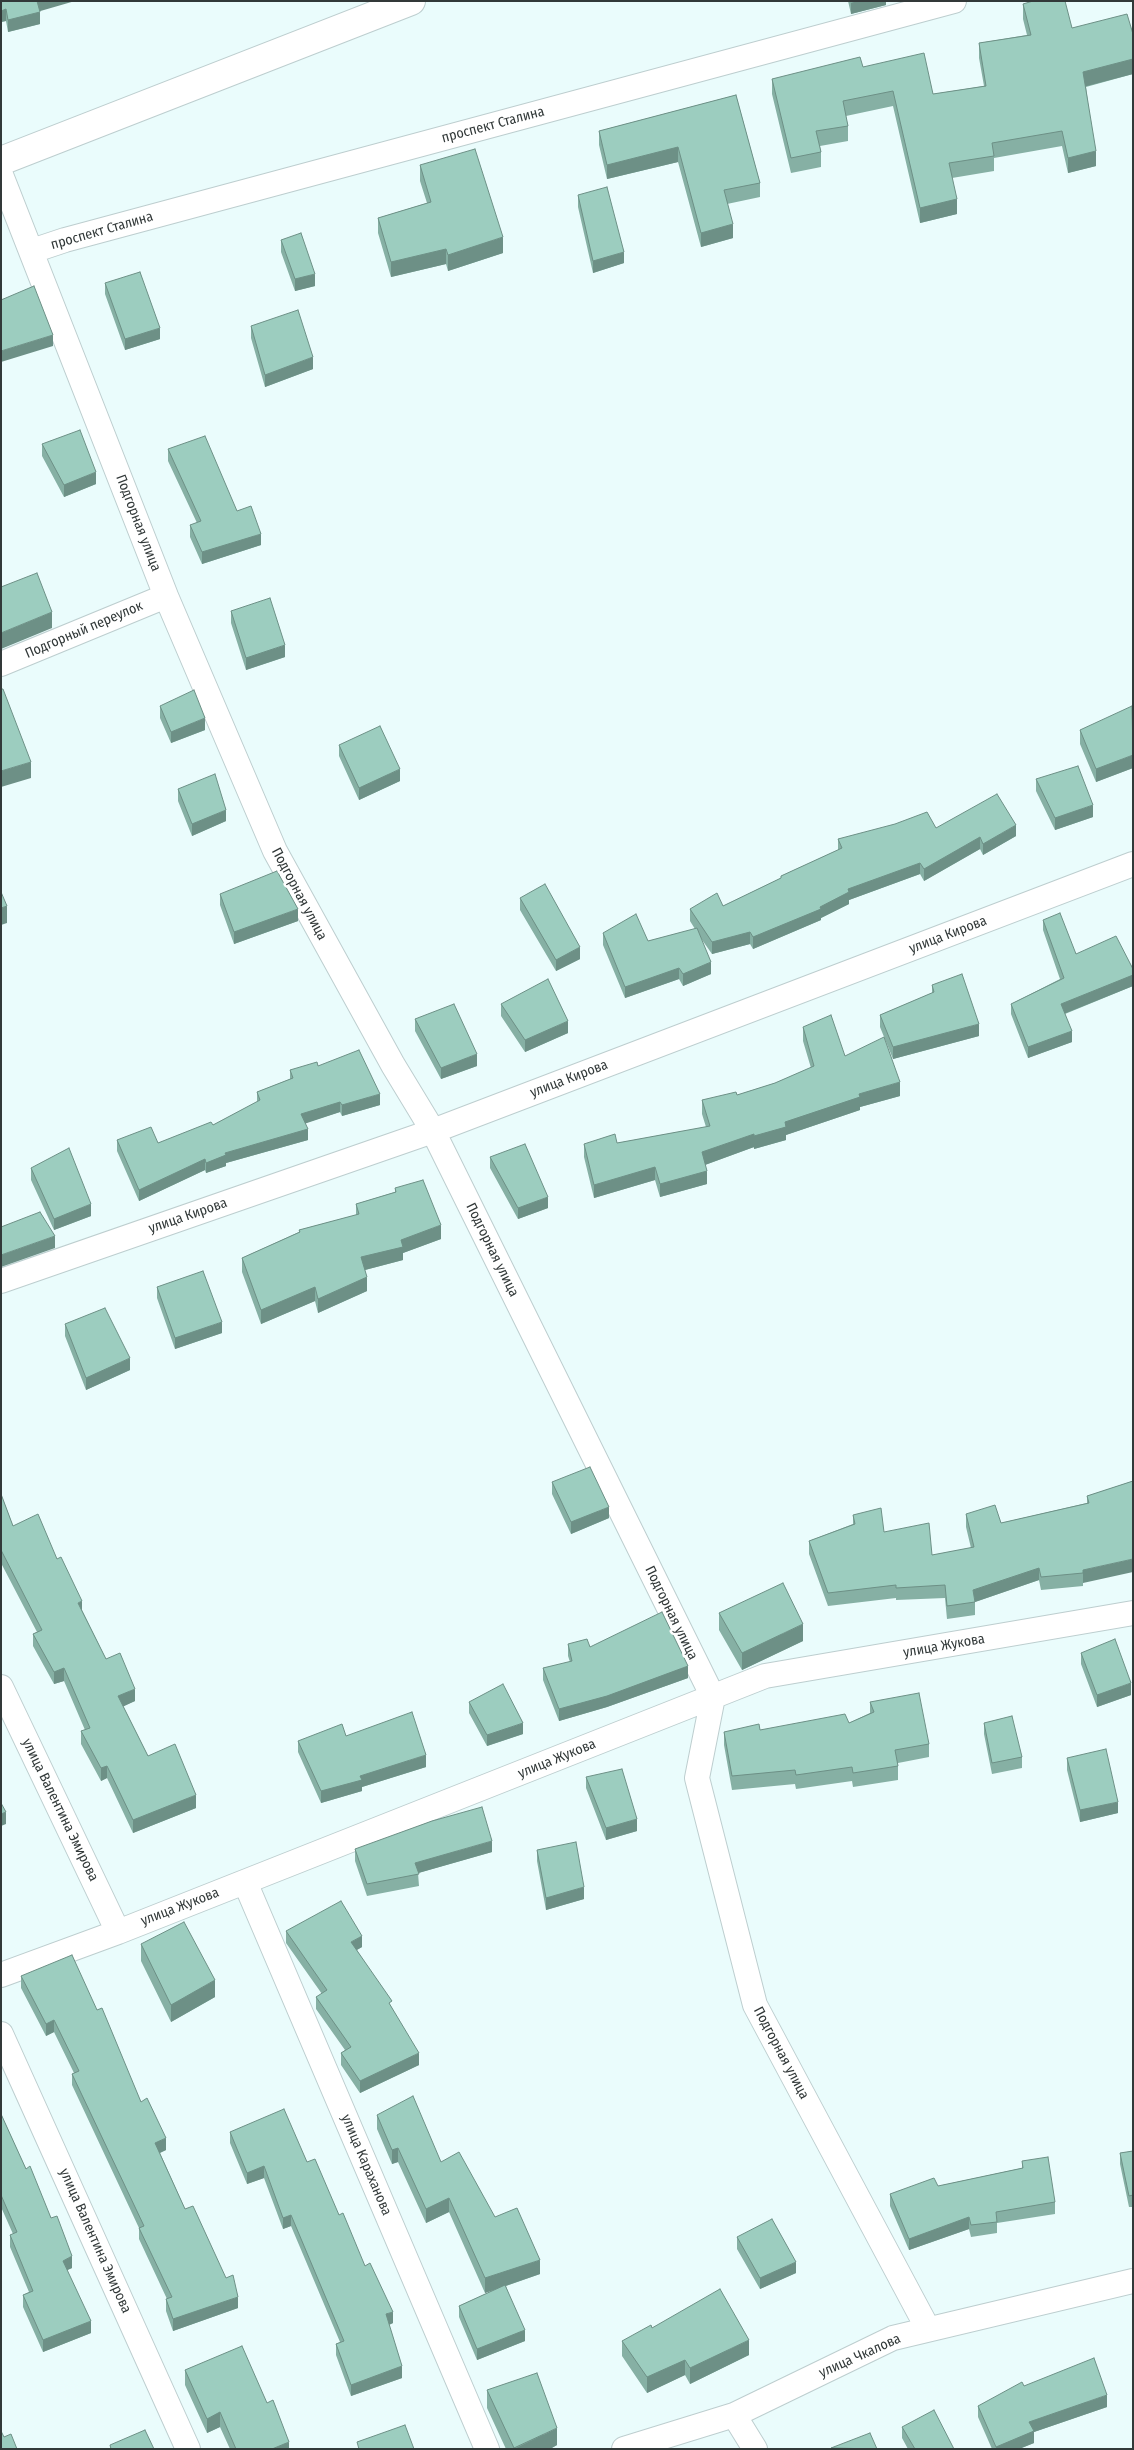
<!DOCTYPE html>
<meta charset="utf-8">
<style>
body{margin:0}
#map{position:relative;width:1134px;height:2450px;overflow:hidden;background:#eafcfc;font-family:"Fira Sans Condensed",sans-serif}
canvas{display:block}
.frame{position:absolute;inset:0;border:2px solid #323939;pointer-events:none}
</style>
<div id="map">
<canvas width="1134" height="2450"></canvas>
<div class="frame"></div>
</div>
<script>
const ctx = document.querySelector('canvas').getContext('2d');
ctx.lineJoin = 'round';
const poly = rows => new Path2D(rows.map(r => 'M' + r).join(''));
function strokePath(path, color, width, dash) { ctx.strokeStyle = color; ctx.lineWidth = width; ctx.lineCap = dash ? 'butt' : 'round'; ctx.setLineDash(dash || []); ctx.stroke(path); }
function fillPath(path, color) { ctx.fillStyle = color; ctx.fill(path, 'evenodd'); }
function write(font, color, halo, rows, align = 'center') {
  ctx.font = font + ' "Fira Sans Condensed",sans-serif'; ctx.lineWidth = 5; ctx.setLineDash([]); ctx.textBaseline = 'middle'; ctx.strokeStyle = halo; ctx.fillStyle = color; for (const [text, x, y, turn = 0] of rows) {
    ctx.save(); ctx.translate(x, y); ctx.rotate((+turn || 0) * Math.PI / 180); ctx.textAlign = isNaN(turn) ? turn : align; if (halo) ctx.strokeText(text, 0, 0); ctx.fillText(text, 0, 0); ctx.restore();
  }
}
const street = poly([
 [1,175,166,596,275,851,393,1065,433,1131,713,1697,697,1778,755,2005,928,2329],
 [32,251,65,240,954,1],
 [1,664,166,596],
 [1,1281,433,1131,1133,864],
 [1,1687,118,1932],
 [245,1882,487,2449],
 [1,1975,118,1932,765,1676,1133,1613],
 [1,2034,188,2449],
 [734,2415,755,2449],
 [624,2449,734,2415,893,2338,1133,2281]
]);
const secondary = poly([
 [1,161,411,1]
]);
const wall = poly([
 [1,1,39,11,40,24,8,32,6,21,1,22],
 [848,1,886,1,886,5,851,14],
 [1023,4,1072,28,1133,34,1133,74,1086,87,1096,166,1068,173,1062,146,994,158,994,171,952,178,957,214,920,223,893,106,846,116,848,126,848,141,820,146,821,152,821,167,791,173,772,94,772,79,863,67,933,94,984,86,979,58,979,43,1027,35,1023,19],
 [736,95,760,183,760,197,727,204,733,238,701,247,678,162,607,179,599,145,599,131],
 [420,165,503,253,448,271,446,264,391,277,378,233,378,218,427,203,420,181],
 [578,195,624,263,593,273,578,207],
 [281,240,315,286,295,291,281,252],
 [105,283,160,339,125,350,105,294],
 [251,326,313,369,265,387,251,338],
 [42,444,96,484,64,497,42,456],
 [168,449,237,511,261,545,202,564,190,537,190,525,197,523,168,461],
 [231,611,285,657,246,670,231,623],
 [160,706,205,730,171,743,160,718],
 [1080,730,1133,768,1096,782,1080,744],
 [339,745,400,781,359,800,339,756],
 [1036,779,1093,817,1055,830,1036,791],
 [178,789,226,821,192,836,178,801],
 [936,828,1016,836,983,855,980,849,924,881,920,874,849,900,849,904,821,918,821,920,753,949,750,944,712,954,700,937,711,974,683,986,679,979,625,998,603,945,603,933,648,941,695,929,690,921,690,909,723,906,781,878,781,876,838,850,838,839],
 [220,894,298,921,234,944,220,905],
 [520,898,580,959,556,971,520,910],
 [1043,920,1076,954,1133,969,1133,986,1065,1014,1072,1042,1028,1058,1011,1014,1011,1004,1060,979,1043,930],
 [932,985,979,1036,893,1059,880,1027,880,1015,932,993],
 [501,1004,568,1033,525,1052,501,1016],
 [415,1019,477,1066,441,1079,415,1031],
 [803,1027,845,1056,900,1096,860,1107,860,1110,786,1135,786,1140,754,1149,754,1147,705,1165,707,1184,660,1197,655,1180,594,1198,584,1157,584,1144,617,1143,706,1127,702,1114,702,1100,737,1095,775,1083,811,1068,803,1041],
 [318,1066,380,1105,342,1116,340,1112,305,1123,308,1140,226,1163,226,1166,206,1173,205,1170,139,1201,117,1151,117,1140,158,1143,213,1125,257,1102,257,1092,290,1079,290,1070],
 [490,1157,548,1208,518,1219,490,1168],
 [31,1168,91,1216,54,1230,31,1180],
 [395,1188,441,1239,403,1253,403,1260,365,1270,367,1291,318,1313,315,1301,261,1324,242,1272,242,1258,299,1232,299,1230,356,1215,356,1204,395,1192],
 [157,1287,222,1333,175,1349,157,1298],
 [65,1324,130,1370,86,1390,65,1336],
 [1133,1481,1083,1583,1083,1586,1041,1590,1039,1580,975,1602,975,1615,947,1619,945,1598,896,1600,896,1598,828,1606,809,1554,809,1541,853,1524,853,1515,884,1532,932,1555,971,1548,966,1527,966,1514,1001,1523,1087,1503,1087,1496],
 [552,1482,609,1518,571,1534,552,1494],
 [1,1494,13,1526,57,1559,106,1659,135,1701,123,1706,148,1756,196,1808,133,1833,107,1778,101,1781,81,1744,81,1731,85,1730,64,1681,54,1684,33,1646,33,1634,37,1632,1,1563],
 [719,1613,803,1641,742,1670,719,1630],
 [568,1644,590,1647,688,1678,607,1707,559,1721,543,1680,543,1668,570,1662,568,1656],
 [1081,1653,1131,1695,1097,1707,1081,1664],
 [469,1702,523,1734,487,1746,469,1713],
 [870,1702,929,1744,929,1757,898,1763,898,1780,853,1787,852,1781,796,1789,795,1784,732,1790,724,1745,724,1732,760,1730,849,1723,870,1713],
 [984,1723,1022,1757,1022,1768,992,1774,984,1734],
 [346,1736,426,1767,362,1787,362,1791,321,1803,298,1752,298,1741],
 [1067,1758,1118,1813,1080,1822,1067,1770],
 [586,1777,637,1831,606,1840,586,1788],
 [355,1849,492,1852,418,1873,419,1886,367,1896,355,1861],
 [537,1850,584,1899,546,1910,537,1861],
 [286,1931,362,1947,357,1950,392,2008,419,2065,360,2093,341,2065,341,2053,345,2050,316,2009,316,1997,322,1994,286,1943],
 [141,1944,215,1997,171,2022,141,1961],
 [21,1976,97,2010,141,2102,166,2150,160,2153,185,2209,238,2308,173,2331,166,2311,166,2299,167,2299,139,2239,139,2228,72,2085,72,2074,74,2073,54,2032,46,2036,21,1988],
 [1,2114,26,2169,51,2218,72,2268,67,2270,91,2333,43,2352,23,2307,23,2295,29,2292,10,2247,10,2235,13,2234,1,2207],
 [377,2115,441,2162,495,2217,540,2274,506,2286,525,2341,477,2360,459,2317,459,2306,494,2290,485,2293,449,2212,426,2223,398,2162,392,2164,377,2129],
 [230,2132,307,2162,339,2215,393,2323,389,2325,402,2378,351,2396,336,2355,336,2344,340,2342,291,2226,283,2229,264,2178,247,2184,230,2143],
 [1133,2151,1133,2207,1129,2207,1120,2164,1120,2153],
 [1022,2161,1055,2202,1055,2214,997,2223,997,2233,971,2237,969,2229,909,2250,890,2206,890,2194,938,2186,1022,2168],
 [737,2237,796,2273,760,2289,737,2249],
 [652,2328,749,2355,690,2384,685,2375,647,2393,622,2356,622,2341],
 [185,2370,267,2403,289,2449,230,2449,220,2427,207,2433,185,2385],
 [1024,2386,1107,2407,1034,2432,1034,2443,1019,2449,992,2449,978,2417,978,2406],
 [487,2390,557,2445,550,2449,506,2449,487,2408],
 [902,2427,954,2449,908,2449,902,2438]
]);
const shadedWall = poly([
 [37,1,75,1,37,12],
 [857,1,886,1,886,5,851,14,851,3],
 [6,9,6,21,1,22,1,11],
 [40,12,40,24,8,32,8,20],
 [1133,59,1133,74,1083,87,1083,72],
 [678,147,678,162,607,179,607,165],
 [1096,151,1096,166,1068,173,1068,158],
 [957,199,957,214,920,223,920,208],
 [733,224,733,238,701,247,701,233],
 [503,237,503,253,448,271,448,255],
 [446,249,446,264,391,277,391,262],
 [624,252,624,263,593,273,593,261],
 [315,274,315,286,295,291,295,279],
 [160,328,160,339,125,350,125,339],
 [53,335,53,346,1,362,1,351],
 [313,357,313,369,265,387,265,375],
 [96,472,96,484,64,497,64,485],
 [261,534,261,545,202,564,202,552],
 [52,612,52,628,1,649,1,633],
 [285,645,285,657,246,670,246,658],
 [205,718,205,730,171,743,171,732],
 [1133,755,1133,768,1096,782,1096,769],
 [31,762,31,778,1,787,1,771],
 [400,769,400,781,359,800,359,788],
 [1093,805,1093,817,1055,830,1055,818],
 [226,810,226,821,192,836,192,824],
 [1016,825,1016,836,983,855,983,844],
 [980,837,980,849,924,881,924,869],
 [920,863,920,874,849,900,849,904,821,918,821,920,753,949,753,937,820,907,848,889],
 [7,906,7,923,1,925,1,908],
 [298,909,298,921,234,944,234,932],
 [750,932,750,944,712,954,712,942],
 [580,947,580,959,556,971,556,960],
 [711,962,711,974,683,986,683,974],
 [679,968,679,979,625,998,625,987],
 [1133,975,1133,986,1061,1015,1061,1004],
 [568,1021,568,1033,525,1052,525,1040],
 [979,1024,979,1036,893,1059,893,1047],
 [1072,1031,1072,1042,1028,1058,1028,1047],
 [477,1054,477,1066,441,1079,441,1068],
 [900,1082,900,1096,860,1107,860,1110,786,1135,786,1140,754,1149,754,1136,785,1122,859,1094],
 [380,1094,380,1105,342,1116,342,1105],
 [340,1102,340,1112,301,1125,301,1114],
 [308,1129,308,1140,226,1163,226,1166,206,1173,206,1163,225,1153],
 [754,1134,754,1147,702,1166,702,1152],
 [205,1159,205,1170,139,1201,139,1190],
 [655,1167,655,1180,594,1198,594,1185],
 [707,1171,707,1184,660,1197,660,1184],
 [548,1197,548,1208,518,1219,518,1208],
 [91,1204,91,1216,54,1230,54,1219],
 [441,1225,441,1239,403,1253,403,1260,361,1271,361,1257,401,1240],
 [55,1236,55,1248,1,1267,1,1255],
 [367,1277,367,1291,318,1313,318,1299],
 [315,1287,315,1301,261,1324,261,1310],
 [222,1322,222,1333,175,1349,175,1338],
 [130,1358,130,1370,86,1390,86,1378],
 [609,1507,609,1518,571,1534,571,1522],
 [1133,1559,1133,1572,1083,1583,1083,1570],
 [1039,1568,1039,1580,975,1602,973,1590],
 [82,1601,82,1614,78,1603],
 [803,1624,803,1641,742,1670,742,1653],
 [688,1666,688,1678,607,1707,559,1721,559,1709],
 [64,1668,64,1681,54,1684,54,1672],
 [1131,1683,1131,1695,1097,1707,1097,1695],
 [135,1689,135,1701,118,1709,118,1696],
 [523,1723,523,1734,487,1746,487,1735],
 [426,1755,426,1767,362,1787,362,1791,321,1803,321,1791,360,1776],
 [107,1766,107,1778,101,1781,101,1768],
 [196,1795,196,1808,133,1833,133,1820],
 [1118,1802,1118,1813,1080,1822,1080,1810],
 [6,1812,6,1824,1,1826,1,1814],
 [637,1819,637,1831,606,1840,606,1828],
 [492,1841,492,1852,415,1874,415,1863],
 [584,1887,584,1899,546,1910,546,1898],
 [362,1936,362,1947,351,1953,351,1942],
 [215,1980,215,1997,171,2022,171,2005],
 [54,2020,54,2032,46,2036,46,2024],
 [419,2053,419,2065,360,2093,360,2081],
 [166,2138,166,2150,155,2155,155,2143],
 [398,2148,398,2162,392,2164,392,2150],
 [264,2166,264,2178,247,2184,247,2173],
 [449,2198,449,2212,426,2223,426,2209],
 [291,2215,291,2226,283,2229,283,2218],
 [969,2217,969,2229,909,2250,909,2239],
 [72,2256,72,2268,63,2272,63,2261],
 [540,2260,540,2274,485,2293,485,2278],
 [796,2262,796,2273,760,2289,760,2278],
 [238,2297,238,2308,173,2331,173,2319],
 [393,2312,393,2323,386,2326,386,2314],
 [91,2321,91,2333,43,2352,43,2340],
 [525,2330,525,2341,477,2360,477,2349],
 [749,2340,749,2355,690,2384,690,2368],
 [685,2360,685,2375,647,2393,647,2377],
 [402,2366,402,2378,351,2396,351,2385],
 [1107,2395,1107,2407,1034,2432,1034,2443,1019,2449,996,2449,996,2447,1029,2422],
 [220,2412,220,2427,207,2433,207,2419],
 [557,2428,557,2445,550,2449,514,2449],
 [289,2442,289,2449,272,2449]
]);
const building = poly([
 [1,1,37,1,40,12,8,20,6,9,1,11,1,1],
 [1033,1,1065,1,1072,28,1127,14,1133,34,1133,59,1083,72,1096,151,1068,158,1062,131,992,143,994,156,949,163,957,199,920,208,893,91,843,101,848,126,816,131,821,152,791,158,772,79,860,57,863,67,924,53,933,94,986,86,979,43,1031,35,1023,4,1033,1],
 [736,95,760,183,724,190,733,224,701,233,678,147,607,165,599,131,736,95],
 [475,149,503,237,448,255,446,249,391,262,378,218,431,202,420,165,475,149],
 [607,187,624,252,593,261,578,195,607,187],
 [301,233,315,274,295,279,281,240,301,233],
 [140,272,160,328,125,339,105,283,140,272],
 [34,286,53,335,1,351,1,300,34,286],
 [298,310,313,357,265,375,251,326,298,310],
 [80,430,96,472,64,485,42,444,80,430],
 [205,436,237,511,251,506,261,534,202,552,190,525,201,521,168,449,205,436],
 [37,573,52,612,1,633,1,587,37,573],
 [270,598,285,645,246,658,231,611,270,598],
 [1,689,3,689,31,762,1,771,1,689],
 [194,690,205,718,171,732,160,706,194,690],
 [1132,706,1133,755,1096,769,1080,730,1132,706],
 [380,726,400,769,359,788,339,745,380,726],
 [1078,766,1093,805,1055,818,1036,779,1078,766],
 [215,774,226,810,192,824,178,789,215,774],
 [997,794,1016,825,983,844,980,837,924,869,920,863,848,889,849,892,820,907,821,909,753,937,750,932,712,942,690,909,717,893,723,906,781,878,781,876,842,848,838,839,895,824,927,812,936,828,997,794],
 [277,871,298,909,234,932,220,894,277,871],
 [545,884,580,947,556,960,520,898,545,884],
 [1,892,7,906,1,908,1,892],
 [1060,913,1076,954,1116,936,1133,969,1133,975,1061,1004,1072,1031,1028,1047,1011,1004,1064,978,1043,920,1060,913],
 [636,914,648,941,697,928,711,962,683,974,679,968,625,987,603,933,636,914],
 [962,974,979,1024,893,1047,880,1015,934,992,932,985,962,974],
 [548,979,568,1021,525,1040,501,1004,548,979],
 [454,1004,477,1054,441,1068,415,1019,454,1004],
 [831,1015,845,1056,884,1037,900,1082,859,1094,860,1097,785,1122,786,1127,754,1136,754,1134,702,1152,707,1171,660,1184,655,1167,594,1185,584,1144,615,1134,617,1143,710,1126,702,1100,736,1092,737,1095,775,1083,814,1066,803,1027,831,1015],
 [359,1050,380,1094,342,1105,340,1102,301,1114,308,1129,225,1153,226,1155,206,1163,205,1159,139,1190,117,1140,151,1127,158,1143,211,1122,213,1125,260,1100,257,1092,293,1078,290,1070,317,1062,318,1066,359,1050],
 [525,1144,548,1197,518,1208,490,1157,525,1144],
 [69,1148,91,1204,54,1219,31,1168,69,1148],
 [423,1180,441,1225,401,1240,403,1247,361,1257,367,1277,318,1299,315,1287,261,1310,242,1258,300,1232,299,1230,359,1214,356,1204,396,1192,395,1188,423,1180],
 [40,1212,55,1236,1,1255,1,1227,40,1212],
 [203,1271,222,1322,175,1338,157,1287,203,1271],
 [105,1308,130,1358,86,1378,65,1324,105,1308],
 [590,1467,609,1507,571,1522,552,1482,590,1467],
 [1133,1481,1133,1559,1083,1570,1083,1573,1041,1577,1039,1568,973,1590,975,1602,947,1606,945,1585,896,1588,896,1585,828,1593,809,1541,855,1524,853,1515,881,1508,884,1532,929,1523,932,1555,974,1547,966,1514,995,1505,1001,1523,1089,1503,1087,1496,1133,1481],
 [1,1494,13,1526,38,1514,57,1559,61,1557,82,1601,78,1603,106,1659,120,1653,135,1689,118,1696,148,1756,175,1744,196,1795,133,1820,107,1766,101,1768,81,1731,90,1728,64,1668,54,1672,33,1634,42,1630,1,1550,1,1494],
 [783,1583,803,1624,742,1653,719,1613,783,1583],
 [662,1612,688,1666,607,1696,559,1709,543,1668,572,1661,568,1644,587,1639,590,1647,662,1612],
 [1115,1639,1131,1683,1097,1695,1081,1653,1115,1639],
 [503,1684,523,1723,487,1735,469,1702,503,1684],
 [919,1693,929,1744,895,1750,898,1766,853,1773,852,1767,796,1775,795,1770,732,1776,724,1732,759,1724,760,1730,845,1714,849,1723,874,1712,870,1702,919,1693],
 [412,1712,426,1755,360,1776,362,1780,321,1791,298,1741,342,1724,346,1736,412,1712],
 [1012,1716,1022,1757,992,1763,984,1723,1012,1716],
 [1106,1749,1118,1802,1080,1810,1067,1758,1106,1749],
 [622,1769,637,1819,606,1828,586,1777,622,1769],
 [1,1803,6,1812,1,1814,1,1803],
 [482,1807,492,1841,415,1863,419,1874,367,1884,355,1849,432,1821,482,1807],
 [576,1842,584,1887,546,1898,537,1850,576,1842],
 [341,1901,362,1936,351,1942,392,2001,389,2003,419,2053,360,2081,341,2053,351,2047,316,1997,327,1990,286,1931,341,1901],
 [184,1922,215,1980,171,2005,141,1944,184,1922],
 [72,1955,97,2010,102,2008,141,2102,147,2098,166,2138,155,2143,185,2209,193,2206,226,2278,233,2275,238,2297,173,2319,166,2299,172,2297,139,2228,144,2226,72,2074,79,2071,54,2020,46,2024,21,1976,72,1955],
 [413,2096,441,2162,459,2152,495,2217,517,2208,540,2260,485,2278,449,2198,426,2209,398,2148,392,2150,377,2115,413,2096],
 [284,2109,307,2162,315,2159,339,2215,343,2213,365,2266,370,2263,393,2312,386,2314,402,2366,351,2385,336,2344,344,2341,291,2215,283,2218,264,2166,247,2173,230,2132,284,2109],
 [1,2114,26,2169,30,2166,51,2218,57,2216,72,2256,63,2261,91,2321,43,2340,23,2295,33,2291,10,2235,17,2232,1,2195,1,2114],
 [1133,2151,1133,2195,1129,2196,1120,2153,1133,2151],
 [1048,2157,1055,2202,996,2212,997,2222,971,2225,969,2217,909,2239,890,2194,934,2178,938,2186,1023,2168,1022,2161,1048,2157],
 [772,2219,796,2262,760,2278,737,2237,772,2219],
 [505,2285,525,2330,477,2349,459,2306,505,2285],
 [720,2289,749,2340,690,2368,685,2360,647,2377,622,2341,651,2325,652,2328,720,2289],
 [242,2346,267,2403,273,2400,289,2442,272,2449,236,2449,220,2412,207,2419,185,2370,242,2346],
 [1094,2358,1107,2395,1029,2422,1034,2431,996,2447,978,2406,1022,2382,1024,2386,1094,2358],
 [537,2373,557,2428,514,2448,487,2390,537,2373],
 [934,2410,954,2449,915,2449,902,2427,934,2410],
 [405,2425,414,2449,359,2449,357,2442,405,2425],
 [145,2430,154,2449,111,2449,110,2445,145,2430],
 [1,2431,4,2437,11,2434,17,2449,1,2449,1,2431],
 [870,2433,877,2449,831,2448,870,2433]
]);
const streetNames = [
 ["проспект Сталина",493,125,-15],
 ["проспект Сталина",102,231,-16],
 ["Подгорная улица",138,523,69],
 ["Подгорный переулок",84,630,-23],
 ["Подгорная улица",299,894,62],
 ["улица Кирова",948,935,-21],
 ["улица Кирова",569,1079,-21],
 ["улица Кирова",188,1216,-19],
 ["Подгорная улица",492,1250,64],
 ["Подгорная улица",671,1613,64],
 ["улица Жукова",944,1646,-10],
 ["улица Жукова",557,1759,-22],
 ["улица Валентина Эмирова",60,1810,64],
 ["улица Жукова",180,1907,-21],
 ["Подгорная улица",781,2053,62],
 ["улица Караханова",366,2165,67],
 ["улица Валентина Эмирова",95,2241,66],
 ["улица Чкалова",860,2356,-24]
];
strokePath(street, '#bdcecf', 26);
strokePath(secondary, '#bdcecf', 30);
strokePath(street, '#fff', 24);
strokePath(secondary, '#fff', 28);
fillPath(wall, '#86b0a4');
fillPath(shadedWall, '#6d9086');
fillPath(building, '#9ccdbf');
strokePath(building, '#6d9086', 1);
write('14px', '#323939', '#fff', streetNames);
</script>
